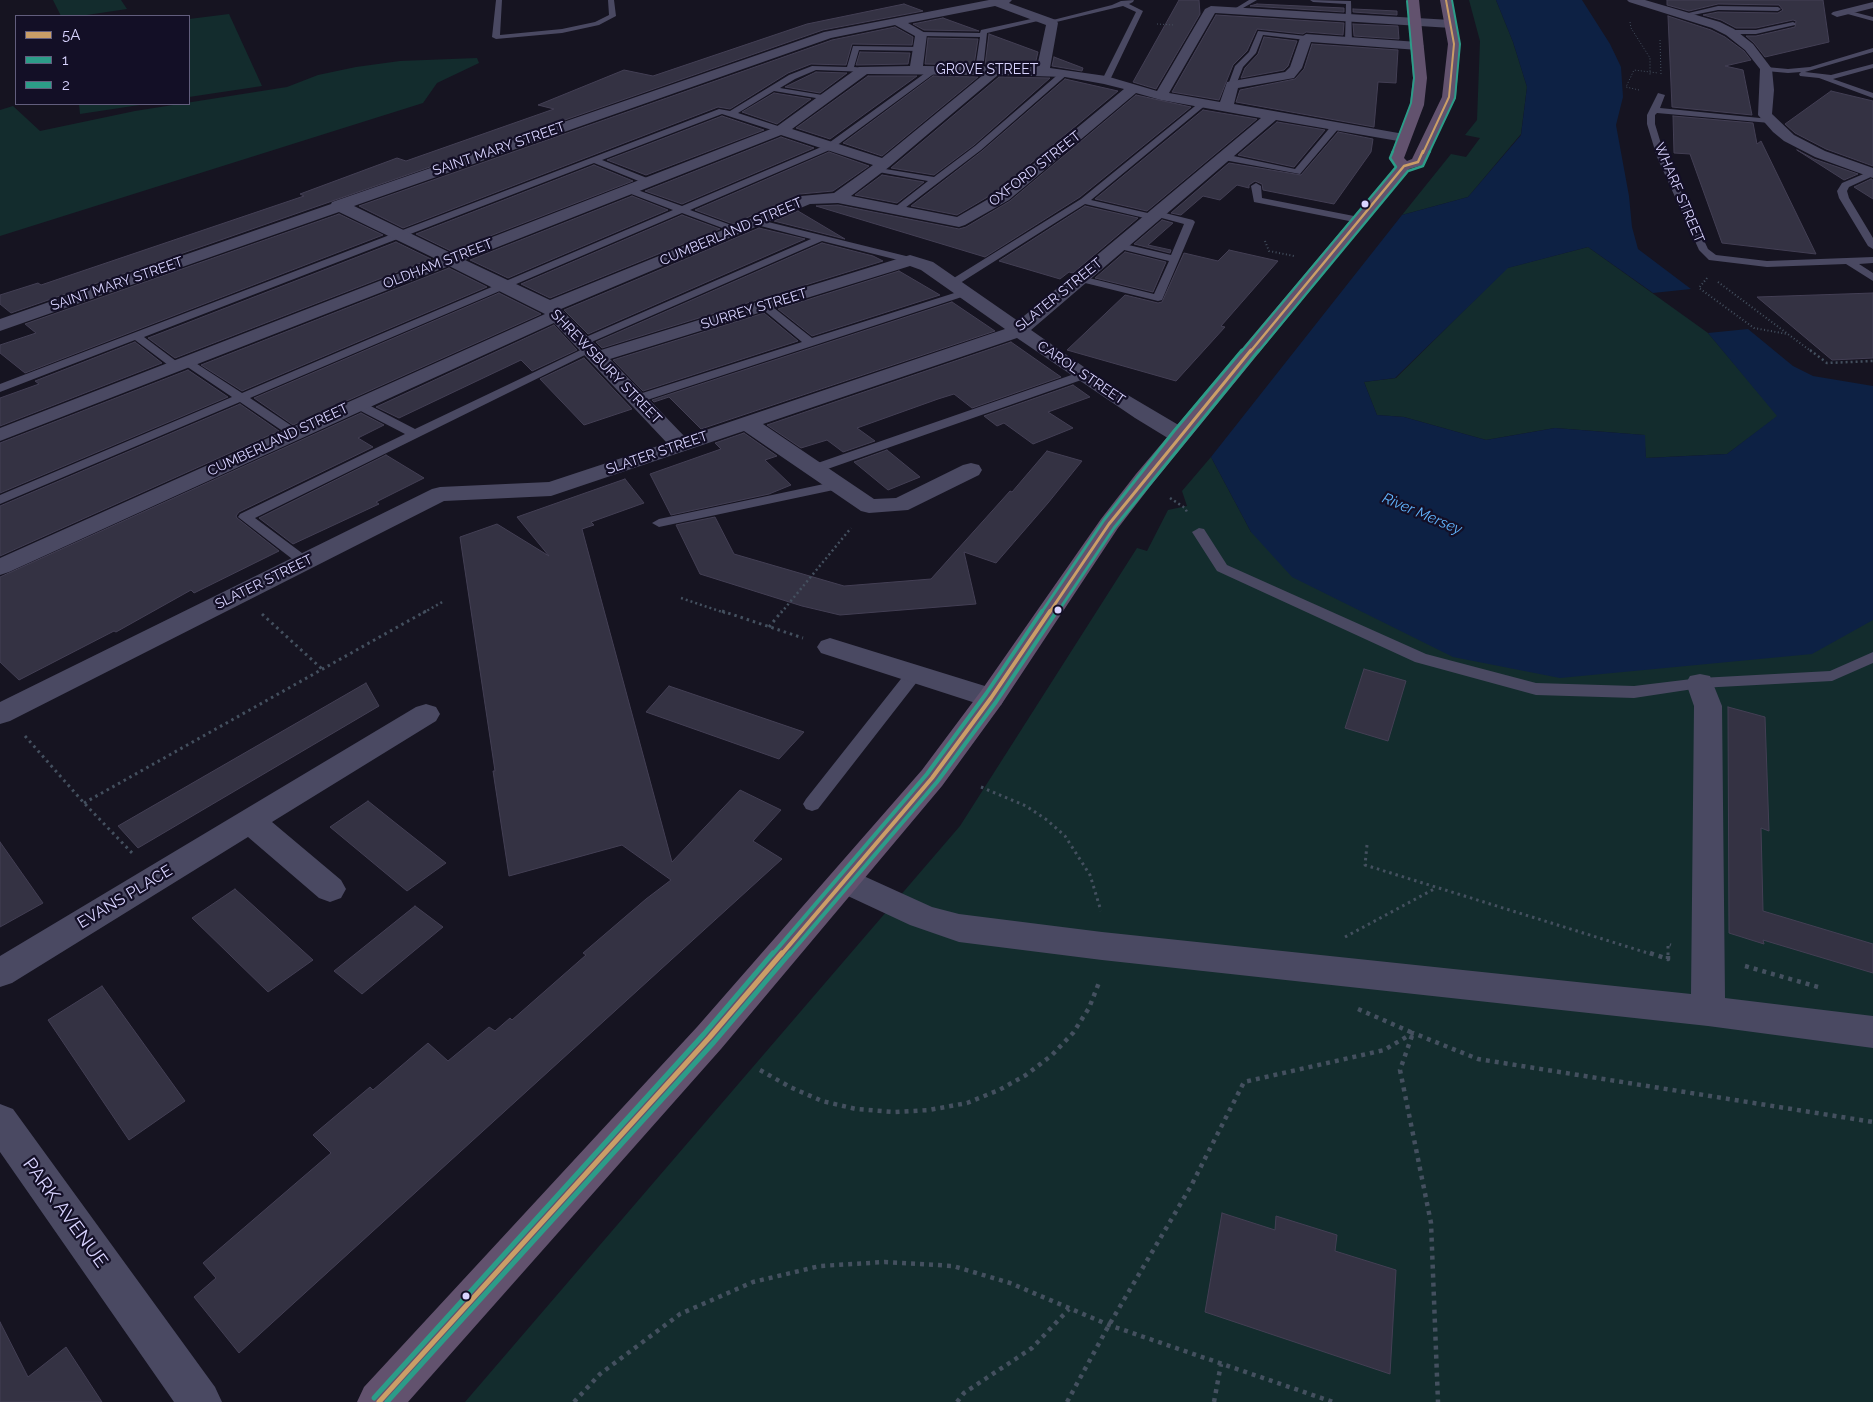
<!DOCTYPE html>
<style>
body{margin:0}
#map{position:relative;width:1873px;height:1402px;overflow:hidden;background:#161421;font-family:Raleway,sans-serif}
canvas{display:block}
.legend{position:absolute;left:15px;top:15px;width:175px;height:90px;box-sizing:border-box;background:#130f26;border:1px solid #625e7d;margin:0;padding:6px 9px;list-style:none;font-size:15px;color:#d9d4ff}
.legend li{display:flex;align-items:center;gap:10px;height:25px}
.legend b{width:25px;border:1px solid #625e7d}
</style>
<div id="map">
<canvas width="1873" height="1402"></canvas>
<ul class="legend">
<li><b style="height:6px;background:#ca9e67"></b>5A</li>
<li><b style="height:6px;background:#2c9c88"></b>1</li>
<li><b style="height:6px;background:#2c9c88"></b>2</li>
</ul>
</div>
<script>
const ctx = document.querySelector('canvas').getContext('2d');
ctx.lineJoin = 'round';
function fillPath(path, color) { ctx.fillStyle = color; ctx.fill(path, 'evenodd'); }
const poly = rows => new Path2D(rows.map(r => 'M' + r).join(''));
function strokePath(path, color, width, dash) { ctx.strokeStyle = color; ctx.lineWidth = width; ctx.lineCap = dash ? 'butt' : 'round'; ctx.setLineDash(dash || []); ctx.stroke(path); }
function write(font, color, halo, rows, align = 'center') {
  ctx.font = font + ' Raleway,sans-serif'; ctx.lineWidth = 4.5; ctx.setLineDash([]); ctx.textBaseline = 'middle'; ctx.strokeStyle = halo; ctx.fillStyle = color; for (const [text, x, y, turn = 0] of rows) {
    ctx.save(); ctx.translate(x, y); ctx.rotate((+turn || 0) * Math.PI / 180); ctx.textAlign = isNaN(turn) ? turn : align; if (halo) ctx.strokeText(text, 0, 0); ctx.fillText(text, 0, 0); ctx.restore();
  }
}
const green = poly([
 [53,0,121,0,127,9,80,16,61,16],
 [1469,0,1496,0,1513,42,1527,87,1521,134,1468,197,1402,215,1451,154,1466,157,1480,138,1465,135,1477,120,1480,41],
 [229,14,262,86,189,97,189,19],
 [477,58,479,63,437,83,423,103,0,236,0,110,13,106,40,131,135,111,287,87,318,75,356,67,400,61],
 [79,104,146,104,80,114],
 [1588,247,1708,333,1778,416,1727,454,1646,458,1644,435,1555,428,1486,440,1404,417,1377,415,1364,382,1396,378,1507,268],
 [1211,457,1251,532,1873,618,1873,1402,465,1402,960,826,1137,548,1147,551,1168,510,1187,506,1182,491]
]);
const water = poly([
 [1496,0,1582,0,1610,44,1621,67,1623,97,1616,125,1629,196,1632,227,1638,249,1691,289,1653,293,1588,247,1508,268,1395,378,1364,382,1377,415,1404,417,1486,440,1555,428,1645,435,1646,458,1727,454,1777,416,1708,333,1748,329,1793,366,1813,376,1873,386,1873,620,1812,654,1560,678,1453,657,1292,577,1251,532,1211,457,1402,215,1468,197,1521,135,1527,87,1513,42]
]);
const building = poly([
 [1179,0,1199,0,1200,14,1156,89,1133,82,1179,0],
 [1667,0,1823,0,1829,42,1765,57,1754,43,1746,36,1756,36,1795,27,1796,21,1793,20,1756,28,1736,28,1721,20,1703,15,1718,12,1778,13,1783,10,1779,5,1718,4,1689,11,1667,5,1667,0],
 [904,4,923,11,823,30,11,313,0,304,0,295,38,283,41,285,304,196,300,194,397,158,406,161,554,109,538,105,624,70,653,76,807,24,904,4],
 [1257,4,1344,8,1344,12,1250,6,1257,4],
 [1353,9,1397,11,1397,15,1353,12,1353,9],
 [1216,15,1344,23,1343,35,1306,32,1303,34,1257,29,1247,51,1233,65,1219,100,1172,92,1216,15],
 [1668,16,1711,30,1725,37,1744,51,1751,60,1725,66,1743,70,1752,115,1672,107,1668,16],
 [943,18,979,31,924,30,913,24,943,18],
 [1353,24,1398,26,1399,39,1354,36,1353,24],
 [895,27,913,37,912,45,852,44,846,65,811,64,788,73,730,109,718,107,403,228,359,206,832,40,895,27],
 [989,34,1038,52,1035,65,985,65,989,34],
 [1264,37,1297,41,1288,66,1284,70,1241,78,1245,68,1258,54,1264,37],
 [928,38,978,39,974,65,925,64,928,38],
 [1312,44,1398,50,1396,83,1378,82,1374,127,1236,102,1240,90,1295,79,1304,69,1312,44],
 [860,52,910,53,908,64,856,65,860,52],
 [1054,57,1083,68,1082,71,1052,66,1054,57],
 [816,72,847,73,820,93,785,87,816,72],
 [868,76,917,76,830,139,796,128,868,76],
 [933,76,978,77,882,156,843,143,933,76],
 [999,77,1050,78,974,145,934,175,891,168,999,77],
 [1065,79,1118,91,996,192,957,215,911,206,982,151,1065,79],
 [1831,91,1873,101,1873,166,1826,149,1795,133,1785,124,1831,91],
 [774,93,811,99,777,124,742,112,774,93],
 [1136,95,1191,107,1080,197,985,257,816,206,838,205,959,229,966,227,1010,201,1136,95],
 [1203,110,1257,119,1147,211,1095,199,1203,110],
 [722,116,764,130,646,175,607,160,722,116],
 [1673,116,1753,123,1757,144,1761,141,1816,254,1722,243,1690,154,1674,153,1673,116],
 [1277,122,1325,130,1294,167,1238,155,1277,122],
 [1338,132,1373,139,1371,152,1334,204,1263,190,1262,184,1255,181,1249,185,1249,188,1237,185,1220,200,1203,196,1181,215,1171,213,1229,163,1301,175,1338,132],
 [781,137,814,148,682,204,645,191,781,137],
 [1797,150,1814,159,1858,174,1844,180,1797,150],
 [829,152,869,166,833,191,800,194,733,224,695,210,829,152],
 [594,165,633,181,451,251,416,234,594,165],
 [882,175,924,182,897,203,855,195,882,175],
 [1871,179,1873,180,1873,199,1854,187,1871,179],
 [632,196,668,210,508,278,470,260,632,196],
 [1085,206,1138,218,1073,273,1069,272,1060,279,999,261,1085,206],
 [798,211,845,239,774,221,798,211],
 [339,214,383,235,25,373,0,353,0,345,36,333,25,324,339,214],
 [682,215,720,229,550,298,521,284,682,215],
 [1162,220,1173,223,1148,245,1171,250,1170,253,1134,244,1162,220],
 [759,228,805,239,588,334,564,310,759,228],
 [396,242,431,259,175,358,148,338,396,242],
 [822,243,873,256,883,261,602,348,596,342,822,243],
 [1229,250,1278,261,1221,326,1225,327,1176,381,1067,350,1125,295,1158,303,1162,302,1184,253,1218,261,1229,250],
 [1125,252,1166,262,1153,292,1095,278,1125,252],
 [449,268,487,287,242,391,201,365,449,268],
 [899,271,940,295,812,336,778,309,899,271],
 [499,293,541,314,293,425,254,398,499,293],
 [1873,293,1873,358,1832,360,1757,297,1873,293],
 [952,302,995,331,701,429,669,397,654,402,652,400,952,302],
 [764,313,798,341,643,391,613,360,764,313],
 [554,325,577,350,532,371,521,360,399,418,376,407,554,325],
 [135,342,162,363,0,426,0,398,39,384,35,381,135,342],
 [1011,342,1061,377,972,408,954,394,938,399,857,428,875,441,843,452,827,440,801,448,767,425,1011,342],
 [584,358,632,409,584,425,540,379,584,358],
 [188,370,228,397,0,493,0,443,188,370],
 [1073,385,1090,397,1048,412,1073,428,1033,444,1004,423,997,426,984,416,1073,385],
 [240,404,279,431,0,556,0,506,240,404],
 [361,413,384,425,358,438,373,447,239,512,236,516,237,518,279,551,194,593,191,590,116,632,114,631,19,680,0,662,0,577,361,413],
 [744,433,777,456,765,460,791,485,769,494,671,515,650,474,721,449,715,443,744,433],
 [887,450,920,477,888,490,854,462,887,450],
 [1047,451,1082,461,1048,503,996,563,964,552,976,604,840,615,802,606,700,574,676,525,715,517,734,554,844,586,931,579,1010,491,1012,492,1047,451],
 [386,455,424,478,376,502,379,504,293,544,259,518,386,455],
 [625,479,644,503,591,522,594,525,582,529,672,862,740,790,781,810,753,841,782,859,239,1353,194,1297,216,1278,203,1263,331,1153,313,1135,370,1087,373,1090,428,1043,448,1061,489,1027,495,1031,510,1018,512,1020,586,955,583,953,646,899,671,880,622,845,509,876,493,771,495,771,460,537,497,524,549,556,517,517,625,479],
 [1364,669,1406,681,1388,741,1345,728,1364,669],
 [366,683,379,706,138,848,118,826,366,683],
 [669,686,804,732,779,759,646,712,669,686],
 [1728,707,1765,717,1769,831,1761,828,1763,911,1873,944,1873,973,1763,940,1764,944,1729,933,1728,707],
 [368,801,393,821,446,863,407,891,330,827,368,801],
 [0,842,43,903,0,927,0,842],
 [235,889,313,960,268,992,192,918,235,889],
 [415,906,443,927,362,994,334,971,415,906],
 [102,986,185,1101,129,1140,48,1020,102,986],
 [1222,1213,1275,1230,1276,1216,1337,1235,1335,1251,1396,1270,1390,1374,1205,1312,1222,1213],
 [0,1322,28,1377,66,1347,102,1402,0,1402,0,1322]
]);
const pathFar4 = poly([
 [1630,22,1631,28,1650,58,1650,75],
 [1157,24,1174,25],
 [1660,40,1661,75],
 [1639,90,1626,87,1634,70,1658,73]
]);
const pathFar3 = poly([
 [1265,241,1269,251,1294,256],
 [1707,278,1699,288,1754,328,1787,334],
 [1718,282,1812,352]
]);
const pathFar2 = poly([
 [1810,350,1827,363,1873,361],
 [1170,498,1185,508,1188,514],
 [681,598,725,613],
 [423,613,444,601],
 [781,613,851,528]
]);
const pathFar1 = poly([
 [722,611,803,638],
 [262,614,322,669],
 [769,627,782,611],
 [25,736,84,803,134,855],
 [981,787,1026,806,1047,820,1065,836,1090,875,1101,911],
 [84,803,426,611],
 [1367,845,1365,865,1654,955],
 [1345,937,1436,888],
 [1668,955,1668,944,1671,945]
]);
const path = poly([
 [1650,953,1668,959,1668,953],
 [1745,966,1818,987],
 [1358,1009,1413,1033,1400,1070,1431,1223,1438,1402],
 [760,1070,790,1087,822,1101,856,1109,894,1112,929,1110,967,1103,999,1090,1026,1075,1052,1055,1073,1033,1089,1008,1100,980],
 [574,1402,600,1374,680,1314,753,1282,820,1266,885,1262,953,1266,1010,1283,1109,1325,1333,1402],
 [957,1402,964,1393,1032,1348,1069,1309],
 [1067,1402,1109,1325,1191,1186,1244,1082,1384,1050,1413,1033,1478,1059,1873,1122],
 [1214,1402,1221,1364]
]);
const service = poly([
 [496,0,502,0,500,35,562,29,595,22,609,15,608,0,614,0,616,16,599,25,562,33,496,39,492,37,496,0],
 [1134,0,1133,2,1129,4,1143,11,1110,80,1106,82,1102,80,1136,12,1123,6,1048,24,1045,22,1112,5,1121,1,1134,0],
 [1249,0,1257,0,1236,12,1231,11,1249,0],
 [1310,0,1351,1,1352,43,1345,41,1346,4,1313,2,1310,0],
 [1718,6,1778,7,1781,9,1778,11,1718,10,1683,17,1680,15,1718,6],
 [1846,10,1873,17,1873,21,1844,13,1843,12,1846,10],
 [1040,17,1042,18,1042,20,987,33,983,70,979,72,975,70,980,37,921,36,917,34,921,32,980,33,981,30,1040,17],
 [1793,22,1795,23,1795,25,1756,34,1730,34,1726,32,1730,30,1756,30,1793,22],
 [1258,31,1306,36,1310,38,1306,40,1263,35,1256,53,1243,67,1236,85,1229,87,1228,85,1235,66,1249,52,1258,31],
 [853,46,920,47,924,49,920,51,859,50,854,67,867,68,867,72,816,70,795,79,780,88,828,96,828,100,774,91,738,113,784,128,784,132,778,132,722,114,602,160,652,180,652,184,646,184,594,163,144,337,180,364,182,366,180,368,172,368,135,340,0,392,0,384,719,109,730,111,789,75,812,66,847,67,853,46],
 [1873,48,1873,52,1805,72,1831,75,1873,64,1873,68,1833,79,1873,93,1873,98,1819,78,1800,76,1799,74,1801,72,1788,73,1766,71,1762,69,1766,67,1788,69,1810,67,1873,48],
 [932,68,939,70,832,149,690,210,739,228,739,232,733,232,682,213,250,398,298,430,300,433,298,436,290,436,240,402,0,504,0,495,232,397,183,364,181,362,183,360,191,360,242,393,673,210,626,192,626,188,632,188,682,206,826,145,932,68],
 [1062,71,1069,73,981,150,901,211,895,211,895,207,928,181,873,171,873,167,934,177,975,146,1062,71],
 [1658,93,1665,95,1660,108,1770,119,1774,121,1770,123,1657,113,1655,115,1655,124,1665,157,1708,249,1716,255,1767,261,1873,257,1873,263,1859,264,1873,273,1873,281,1846,264,1767,267,1709,260,1699,250,1657,157,1647,124,1647,115,1658,93],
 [1200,102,1207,104,1091,200,1152,214,1157,211,1193,220,1195,222,1162,300,1158,301,1077,281,1076,279,1081,276,1154,294,1169,261,1116,248,1115,246,1120,243,1171,255,1184,224,1158,217,1153,220,1085,204,957,285,949,285,948,283,949,281,1081,199,1200,102],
 [1336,123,1340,126,1339,128,1300,174,1224,160,1220,157,1224,154,1295,169,1333,124,1336,123],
 [1873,170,1873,176,1849,187,1847,191,1849,198,1873,238,1873,249,1868,246,1839,198,1837,191,1842,183,1873,170],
 [1256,183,1261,186,1262,198,1359,217,1364,220,1359,223,1254,202,1251,186,1256,183],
 [756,219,914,258,915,260,910,263,822,241,587,344,579,344,577,342,579,340,811,239,753,224,753,220,756,219],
 [967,289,971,290,972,292,971,294,641,402,633,402,631,399,633,396,802,342,761,308,760,306,761,304,769,304,812,338,967,289],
 [589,346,593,347,595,349,593,351,255,518,310,559,312,562,310,565,300,565,238,517,240,514,405,434,353,407,351,404,353,401,361,401,415,429,589,346],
 [1083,371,1089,375,1087,378,819,472,809,472,807,469,809,466,1083,371],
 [838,481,843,482,845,485,843,488,659,527,652,523,659,519,838,481],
 [1199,528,1204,529,1227,565,1426,654,1536,683,1634,686,1700,678,1830,671,1873,652,1873,663,1832,681,1700,688,1634,698,1536,695,1415,662,1217,571,1192,532,1199,528],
 [914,669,920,670,922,674,920,678,818,809,812,811,806,809,803,804,806,799,908,670,914,669]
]);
const minor = poly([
 [989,0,1012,0,1009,3,1056,20,1058,23,1050,68,1106,76,1157,91,1205,9,1211,6,1451,20,1457,24,1451,28,1215,13,1169,93,1220,102,1227,82,1285,72,1290,67,1300,38,1306,34,1418,42,1424,46,1418,50,1311,42,1302,68,1294,78,1238,88,1234,104,1404,134,1409,135,1411,138,1409,141,1404,142,1276,120,1031,330,1104,381,1187,430,1190,435,1187,440,1179,441,1171,440,1135,418,1017,338,763,424,874,499,896,498,963,465,971,463,979,465,982,470,979,475,908,510,869,513,861,511,744,431,551,496,444,501,10,721,0,724,0,702,432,489,440,487,549,482,667,443,554,323,9,572,0,575,0,558,545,314,449,266,0,441,0,428,436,259,339,212,0,331,0,319,331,204,332,202,824,32,989,0],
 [995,6,1046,25,1037,67,923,66,927,34,908,23,995,6],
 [895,25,915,36,910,66,859,67,776,127,451,253,354,206,831,38,895,25],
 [867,74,983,75,882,158,792,129,867,74],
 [998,75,1065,77,1104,84,1124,89,997,194,957,217,851,196,889,167,998,75],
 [1136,93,1161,100,1261,118,1018,321,933,262,910,255,601,350,561,309,810,204,838,203,959,227,965,225,1009,200,1136,93],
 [781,135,873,165,834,193,801,196,750,219,550,300,465,260,781,135],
 [910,266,921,270,1005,329,685,437,610,359,910,266],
 [1627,0,1645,0,1720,22,1734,29,1753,44,1772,69,1774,90,1772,114,1794,135,1825,151,1873,168,1873,178,1815,157,1784,141,1773,132,1758,115,1760,69,1745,50,1726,35,1712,28,1629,2,1627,0],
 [1873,2,1873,8,1837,17,1831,14,1833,12,1873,2],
 [830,638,1001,691,1005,698,1001,705,991,708,821,653,817,647,821,641,830,638],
 [1700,674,1710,676,1722,706,1725,998,1873,1016,1873,1048,1708,1026,1102,960,959,942,910,925,835,890,830,881,835,872,846,868,932,907,959,914,1102,932,1691,994,1694,706,1686,683,1690,676,1700,674],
 [426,704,436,707,440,714,436,721,272,822,341,880,346,889,341,898,330,902,319,898,248,837,12,983,0,987,0,956,416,707,426,704],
 [0,1104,13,1109,215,1387,222,1402,174,1402,0,1152,0,1104]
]);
const trunk = poly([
 [1407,0,1419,0,1427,78,1424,105,1404,158,1407,161,1412,159,1442,97,1448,44,1440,0,1452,0,1460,44,1456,97,1423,165,1409,169,1152,484,1118,528,1001,705,942,786,721,1049,408,1402,357,1402,364,1387,697,1027,922,770,981,691,1101,519,1136,474,1396,166,1389,159,1410,105,1413,78,1407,0]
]);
const bus1Far4 = poly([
 [1423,153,1449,97,1454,44,1446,0]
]);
const bus1Far3 = poly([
 [1250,352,1404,166,1418,162,1423,151]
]);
const bus1Far2 = poly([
 [1049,613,1109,524,1251,350]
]);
const bus1Far1 = poly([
 [781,955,932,778,991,698,1050,611]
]);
const bus1 = poly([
 [379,1402,709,1038,782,953]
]);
const bus2Far4 = poly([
 [1429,153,1455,98,1460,44,1452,0]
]);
const bus2Far3 = poly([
 [1258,352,1408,171,1423,166,1430,151]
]);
const bus2Far2 = poly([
 [1057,613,1114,528,1259,350]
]);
const bus2Far1 = poly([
 [789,955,937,782,996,702,1057,611]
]);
const bus2 = poly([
 [387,1402,714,1042,790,953]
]);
const bus3Far4 = poly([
 [1392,153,1411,103,1414,78,1407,1]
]);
const bus3Far3 = poly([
 [1241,352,1396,167,1390,158,1393,151]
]);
const bus3Far2 = poly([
 [1041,613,1104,520,1174,431,1242,350]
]);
const bus3Far1 = poly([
 [772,955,927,774,986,694,1042,611]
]);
const bus3 = poly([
 [374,1398,704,1034,773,953]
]);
const markers = [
 [1365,204,4.5,"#d9d4ff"],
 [1058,610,4.5,"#d9d4ff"],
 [466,1296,4.5,"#d9d4ff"]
];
const farStreetnames = [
 ["GROVE STREET",987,70],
 ["SAINT MARY STREET",499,149,-19],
 ["OXFORD STREET",1035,169,-38],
 ["WHARF STREET",1679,193,67],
 ["CUMBERLAND STREET",731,232,-23],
 ["OLDHAM STREET",438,264,-21],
 ["SAINT MARY STREET",117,284,-19],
 ["SLATER STREET",1059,295,-39],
 ["SURREY STREET",754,309,-17],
 ["SHREWSBURY STREET",606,367,46],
 ["CAROL STREET",1081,373,34],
 ["CUMBERLAND STREET",278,440,-25],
 ["SLATER STREET",657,453,-19],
 ["SLATER STREET",264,582,-26]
];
const farWaternames = [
 ["River Mersey",1422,514,23]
];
const streetNames = [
 ["EVANS PLACE",125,897,-31]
];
const nearStreetnames = [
 ["PARK AVENUE",65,1213,54]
];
fillPath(green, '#132c2d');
fillPath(water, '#0d2144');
fillPath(building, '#343243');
strokePath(building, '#433f54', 1);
strokePath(pathFar4, '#44505f', 1, [1, 2]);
strokePath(pathFar3, '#44505f', 2, [1, 2.5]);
strokePath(pathFar2, '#44505f', 2.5, [2, 3]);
strokePath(pathFar1, '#44505f', 3, [2.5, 4]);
strokePath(path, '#44505f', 4.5, [4, 5]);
fillPath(service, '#4a4962');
fillPath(minor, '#4a4962');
fillPath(trunk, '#62526e');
strokePath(bus1Far4, '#ca9e67', 2);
strokePath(bus1Far3, '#ca9e67', 2.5);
strokePath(bus1Far2, '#ca9e67', 3);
strokePath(bus1Far1, '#ca9e67', 4);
strokePath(bus1, '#ca9e67', 5);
strokePath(bus2Far4, '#2c9c88', 2);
strokePath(bus2Far3, '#2c9c88', 2.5);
strokePath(bus2Far2, '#2c9c88', 3);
strokePath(bus2Far1, '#2c9c88', 4);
strokePath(bus2, '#2c9c88', 5);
strokePath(bus3Far4, '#2c9c88', 2);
strokePath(bus3Far3, '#2c9c88', 2.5);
strokePath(bus3Far2, '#2c9c88', 3);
strokePath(bus3Far1, '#2c9c88', 4);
strokePath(bus3, '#2c9c88', 5);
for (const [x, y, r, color] of markers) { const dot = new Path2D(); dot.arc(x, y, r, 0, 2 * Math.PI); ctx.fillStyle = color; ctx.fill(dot); strokePath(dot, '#130f26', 2); }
write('14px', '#d9d4ff', '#130f26', farStreetnames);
write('italic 15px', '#62b6ff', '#130f26', farWaternames);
write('16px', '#d9d4ff', '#130f26', streetNames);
write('19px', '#d9d4ff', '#130f26', nearStreetnames);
</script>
